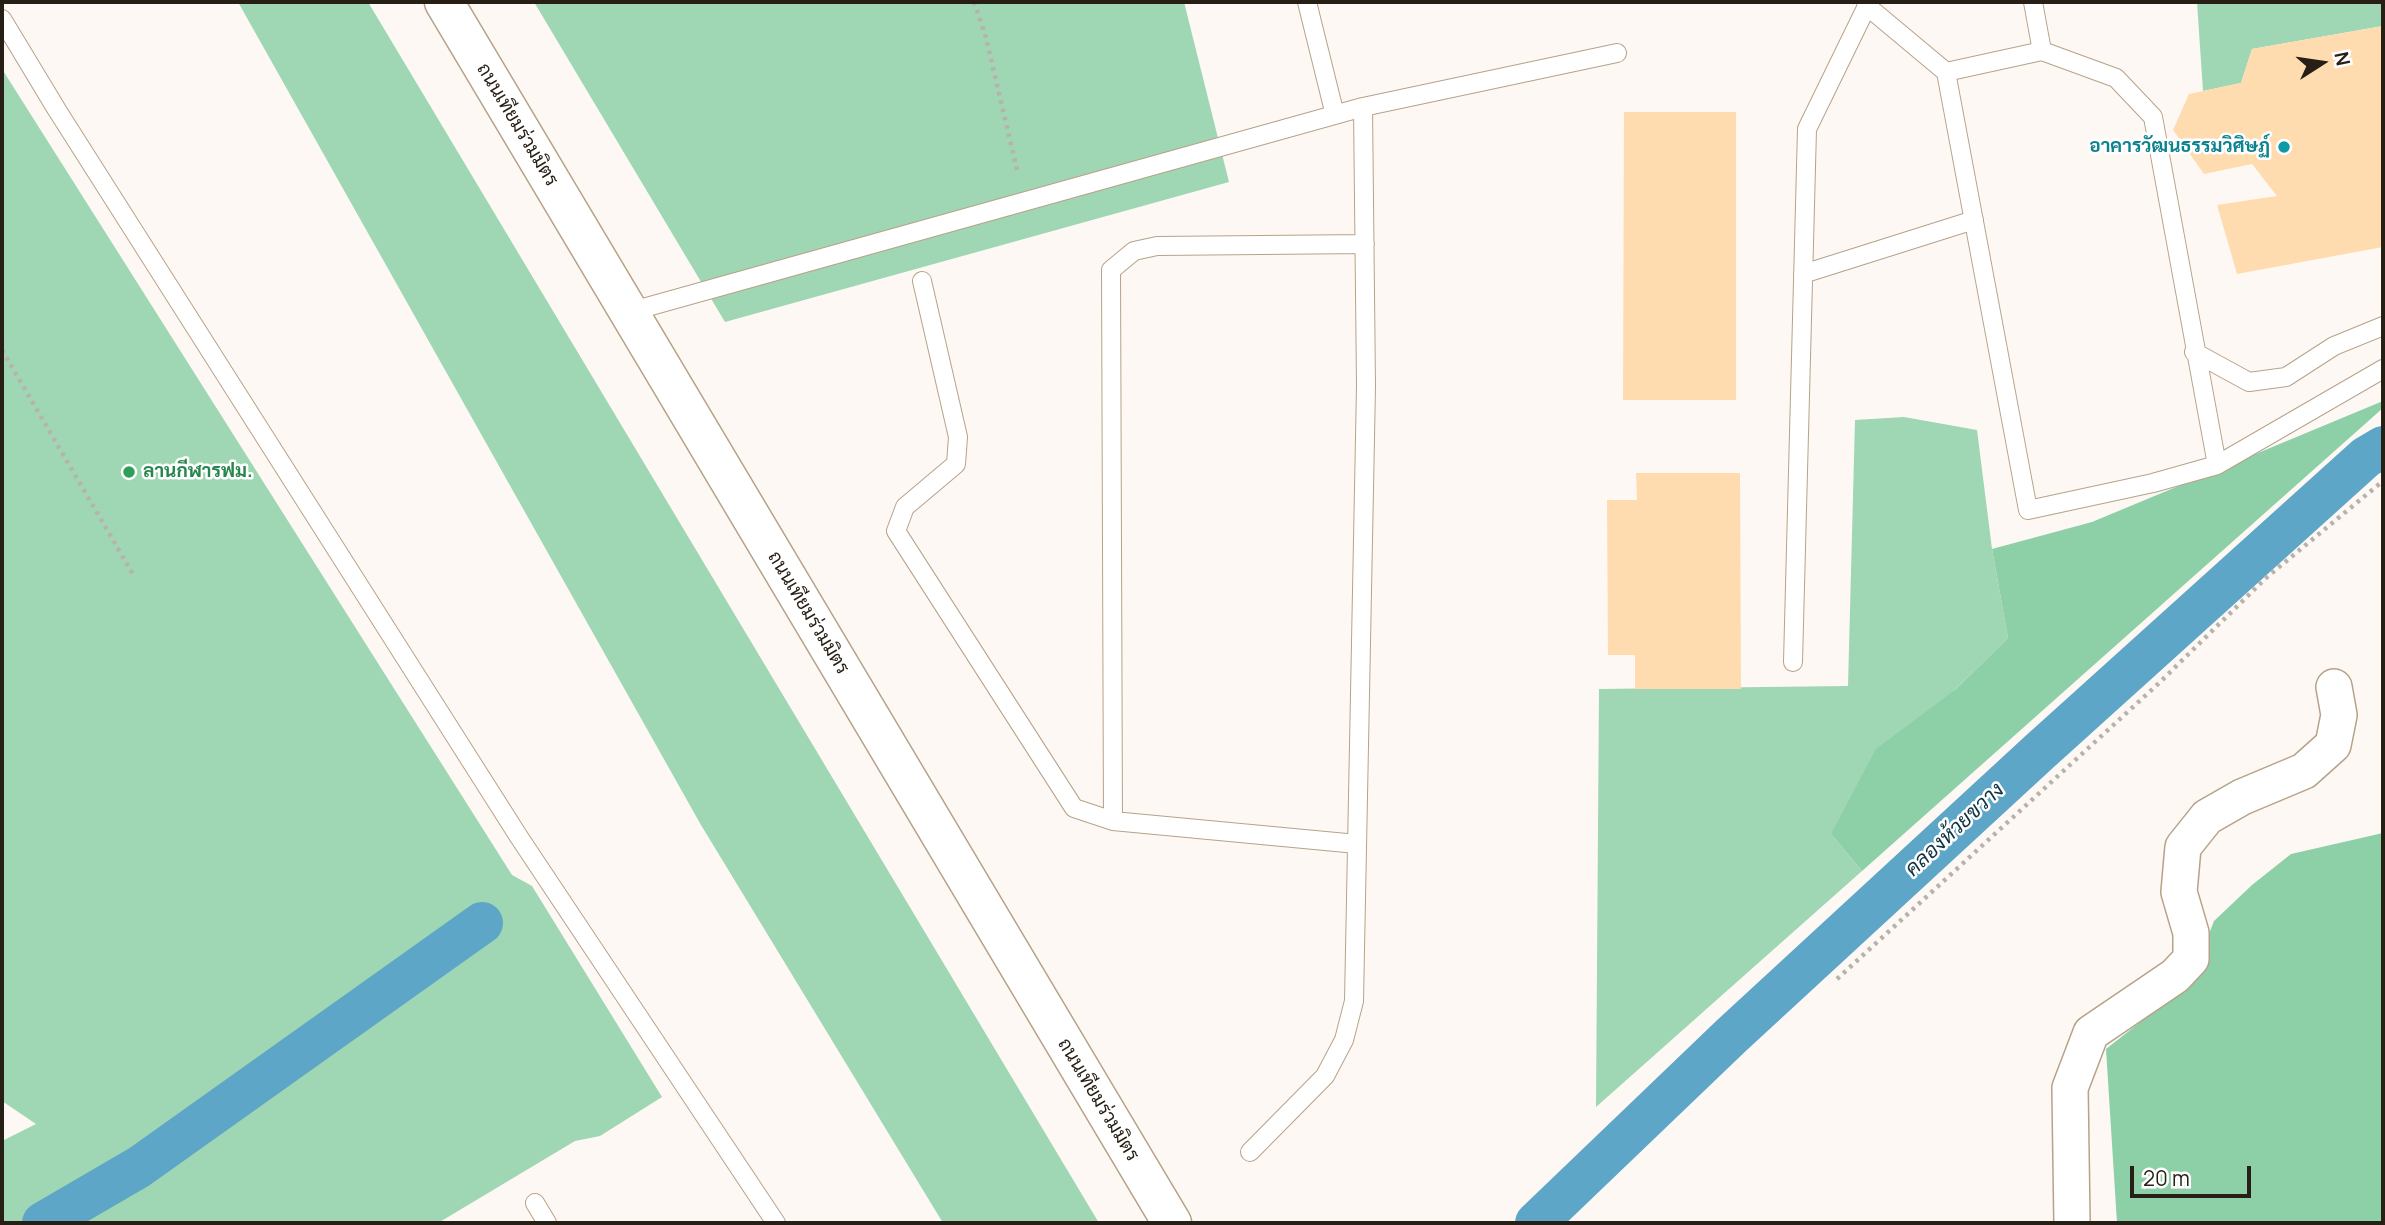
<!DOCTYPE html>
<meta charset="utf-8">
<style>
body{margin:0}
#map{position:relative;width:2385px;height:1225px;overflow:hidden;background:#fdf8f3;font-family:Manrope,sans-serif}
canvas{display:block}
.frame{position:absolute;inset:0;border:4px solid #271f15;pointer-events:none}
.north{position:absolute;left:2287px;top:28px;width:70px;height:70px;-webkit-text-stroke:5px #fff;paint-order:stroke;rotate:78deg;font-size:19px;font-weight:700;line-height:28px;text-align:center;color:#271f15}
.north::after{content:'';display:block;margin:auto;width:24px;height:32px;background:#271f15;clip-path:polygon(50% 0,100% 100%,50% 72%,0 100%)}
.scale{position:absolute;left:2130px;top:1166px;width:121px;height:32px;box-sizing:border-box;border:4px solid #271f15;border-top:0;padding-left:9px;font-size:21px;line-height:24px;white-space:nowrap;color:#271f15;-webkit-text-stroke:5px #fff;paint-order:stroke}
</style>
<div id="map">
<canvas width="2385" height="1225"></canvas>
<div class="frame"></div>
<div class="north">N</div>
<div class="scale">20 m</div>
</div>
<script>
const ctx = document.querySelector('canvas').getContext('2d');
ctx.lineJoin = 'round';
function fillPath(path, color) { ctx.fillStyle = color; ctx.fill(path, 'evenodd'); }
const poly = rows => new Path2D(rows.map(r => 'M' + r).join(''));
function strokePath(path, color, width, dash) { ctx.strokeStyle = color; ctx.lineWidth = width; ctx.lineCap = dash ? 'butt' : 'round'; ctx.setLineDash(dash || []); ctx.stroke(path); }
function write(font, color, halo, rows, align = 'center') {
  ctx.font = font + ' Manrope,Sarabun,sans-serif'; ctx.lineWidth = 5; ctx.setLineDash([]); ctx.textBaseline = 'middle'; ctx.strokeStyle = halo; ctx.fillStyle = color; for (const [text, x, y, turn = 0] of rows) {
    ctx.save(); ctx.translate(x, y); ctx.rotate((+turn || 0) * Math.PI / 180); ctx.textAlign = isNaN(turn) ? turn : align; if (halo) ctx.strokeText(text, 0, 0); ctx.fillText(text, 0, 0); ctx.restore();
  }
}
const green = poly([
 [238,2,368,2,1099,1223,943,1223,701,825],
 [534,2,1184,2,1229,182,725,322],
 [2197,2,2383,2,2383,26,2252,49,2241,83,2203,91],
 [2,69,512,875,532,886,662,1097,600,1136,575,1141,438,1223,2,1223,2,1141,36,1124,2,1101],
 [1904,417,1977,430,1992,549,2008,638,1955,690,1831,834,1862,871,1596,1107,1599,689,1848,686,1855,420]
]);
const forest = poly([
 [2383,401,2383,408,1862,871,1831,834,1876,749,1955,690,2008,638,1992,549,2092,522],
 [2383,833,2383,1223,2117,1223,2106,1049,2190,983,2214,921,2252,885,2291,854]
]);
const canal = poly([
 [43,1223,139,1167,482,923],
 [1536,1223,1731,1036,2038,753,2366,457,2383,447]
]);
const building = poly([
 [2383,26,2383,247,2237,274,2217,205,2277,196,2252,164,2204,174,2173,130,2189,94,2241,83,2252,49],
 [1624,112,1736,112,1736,400,1623,400],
 [1636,473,1740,473,1741,689,1635,689,1635,655,1608,655,1607,500,1637,500]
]);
const path = poly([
 [974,2,985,34,1018,174],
 [2,350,134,576],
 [1837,979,2158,684,2267,577,2383,481]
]);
const service = poly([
 [1307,2,1335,115],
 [1866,2,1867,6,1946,72,2028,510,2153,483,2217,465,2153,117,2116,78,2042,51,1946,72],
 [2033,2,2042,51],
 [2,19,57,110,519,837,776,1223],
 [1803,274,1974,220],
 [922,281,958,437,956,464,905,507,896,531,1074,808,1113,821,1357,844],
 [629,312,1363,107,1617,53],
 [2194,352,2249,382,2286,377,2334,346,2383,326],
 [2217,465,2383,369],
 [1793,662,1807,129,1867,6],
 [1113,821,1111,270,1134,251,1157,246,1365,244],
 [1250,1152,1325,1076,1344,1040,1354,1001,1366,386,1363,107],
 [535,1203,547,1223]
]);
const minor = poly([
 [2072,1223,2070,1088,2091,1033,2175,976,2191,959,2191,933,2179,892,2183,847,2207,817,2242,797,2304,771,2333,745,2339,715,2334,687]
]);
const tertiary = poly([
 [444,2,1172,1223]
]);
const markers = [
 [2284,147,7,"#0f9aa8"],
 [129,472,7,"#2e9e5b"]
];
const streetNames = [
 ["ถนนเทียมร่วมมิตร",517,125,59],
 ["ถนนเทียมร่วมมิตร",808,613,59],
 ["ถนนเทียมร่วมมิตร",1098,1100,59]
];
const cultureNames = [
 ["อาคารวัฒนธรรมวิศิษฏ์",2270,147]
];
const leisureNames = [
 ["ลานกีฬารฟม.",143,472]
];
const waterNames = [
 ["คลองห้วยขวาง",1955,830,-43]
];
fillPath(green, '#9fd6b4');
fillPath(forest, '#8dcfa7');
strokePath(canal, '#5da6c7', 42);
fillPath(building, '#ffdcaf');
strokePath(service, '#b7a289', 20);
strokePath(minor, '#b7a289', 38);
strokePath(tertiary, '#b7a289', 41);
strokePath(path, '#b8b2ac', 4.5, [3.5, 5]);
strokePath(service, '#fff', 18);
strokePath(minor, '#fff', 35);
strokePath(tertiary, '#fff', 38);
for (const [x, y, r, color] of markers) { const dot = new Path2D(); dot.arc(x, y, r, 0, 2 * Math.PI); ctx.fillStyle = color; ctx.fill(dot); strokePath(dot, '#fff', 2.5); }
write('19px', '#271f15', '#fff', streetNames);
write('bold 19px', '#0d838f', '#fff', cultureNames, 'right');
write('bold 19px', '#27864d', '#fff', leisureNames, 'left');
write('italic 21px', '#103240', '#fff', waterNames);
</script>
